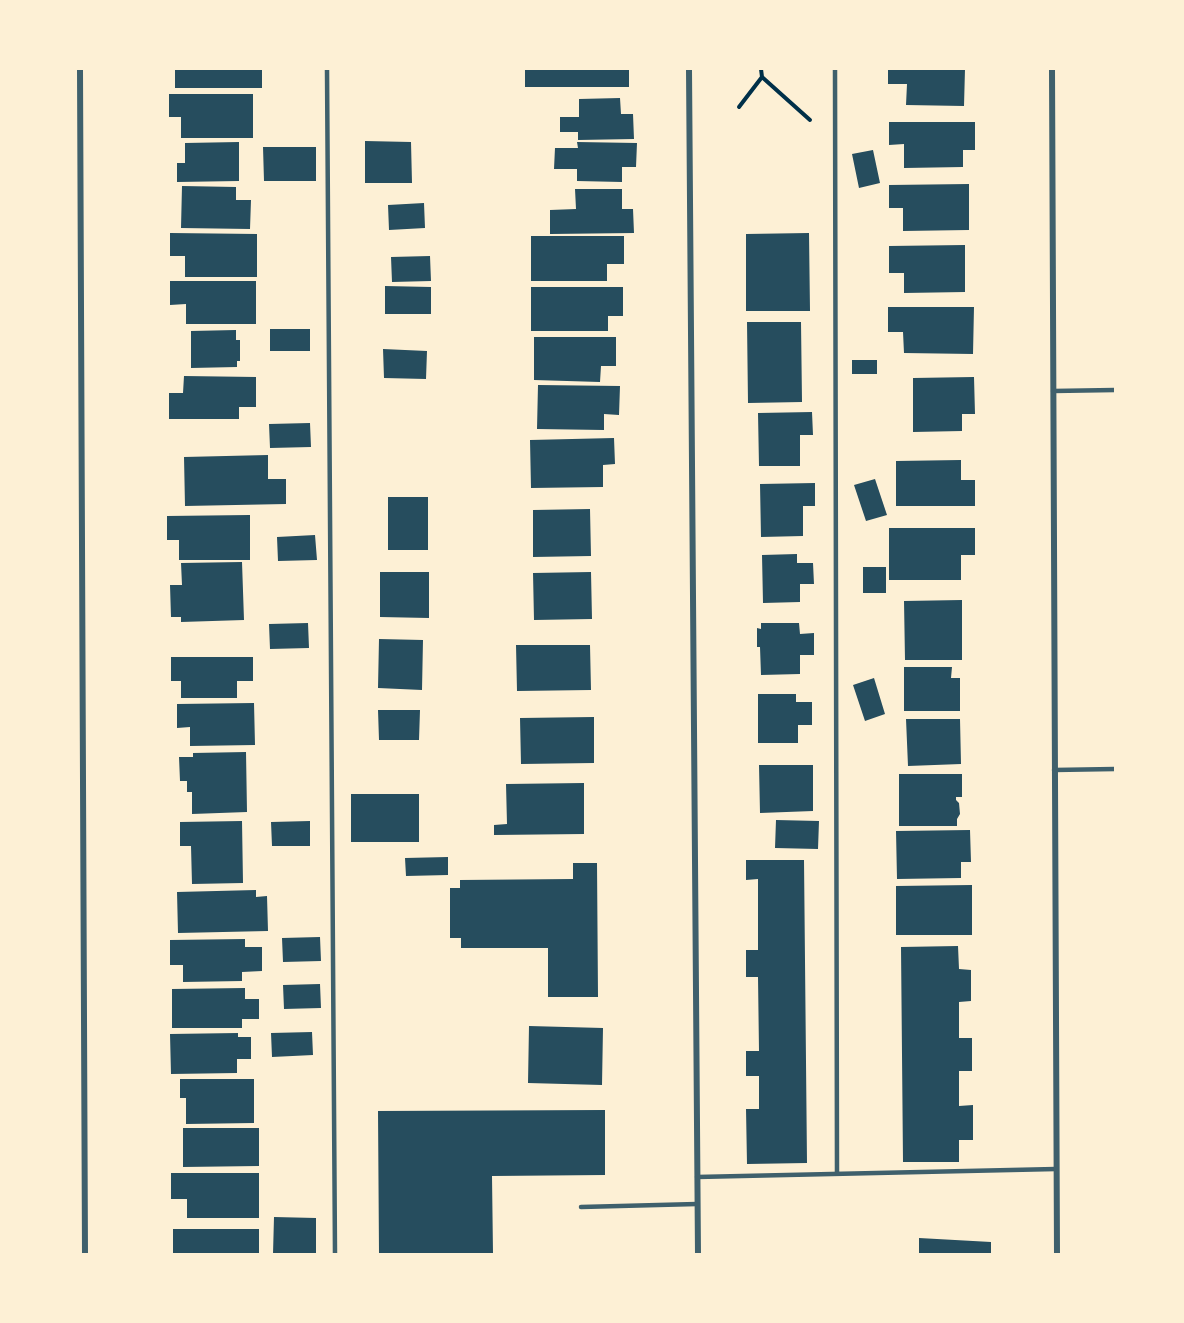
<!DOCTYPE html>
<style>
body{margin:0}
#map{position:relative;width:1184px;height:1323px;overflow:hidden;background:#fdf0d5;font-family:Montserrat,sans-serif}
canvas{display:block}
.frame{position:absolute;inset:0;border:70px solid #fdf0d5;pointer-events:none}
</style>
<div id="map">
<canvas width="1184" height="1323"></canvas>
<div class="frame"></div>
</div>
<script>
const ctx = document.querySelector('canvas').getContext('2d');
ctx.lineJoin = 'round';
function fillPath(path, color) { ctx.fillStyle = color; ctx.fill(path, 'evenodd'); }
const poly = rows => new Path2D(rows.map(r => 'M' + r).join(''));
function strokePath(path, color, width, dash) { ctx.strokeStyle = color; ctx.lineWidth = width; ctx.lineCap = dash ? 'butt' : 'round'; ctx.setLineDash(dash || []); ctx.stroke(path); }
const building = poly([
 [175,69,262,69,262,88,175,88],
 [525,69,629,69,629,87,525,87],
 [888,69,965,69,964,106,906,105,907,84,888,84],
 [169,94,253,94,253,138,181,138,181,117,169,117],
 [620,98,621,114,633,114,634,139,578,140,578,132,560,132,560,117,579,117,579,99],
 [889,122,975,122,975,150,963,150,963,167,904,168,904,144,889,145],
 [365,141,411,142,412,183,365,183],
 [239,142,239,181,177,182,177,163,185,163,185,143],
 [577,142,637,143,636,167,622,167,622,182,577,181,577,169,554,169,555,148,578,148],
 [263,147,316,147,316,181,264,181],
 [873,150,880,183,859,188,852,154],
 [969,184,969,230,903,231,903,208,889,208,889,185],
 [182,186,236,187,236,200,251,200,250,229,181,228],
 [575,189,622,189,622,209,633,209,634,233,550,234,550,210,576,209],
 [424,203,425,228,389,230,388,205],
 [170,233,257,234,257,277,185,277,185,256,170,256],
 [809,233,810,311,746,311,746,234],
 [531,236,624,236,624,264,607,264,607,281,531,281],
 [965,245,965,292,904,293,904,273,889,273,889,246],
 [430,256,431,281,392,282,391,257],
 [170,281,256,281,256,324,186,324,186,304,170,305],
 [385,286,431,287,431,314,385,314],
 [531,287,623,287,623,316,608,316,608,331,531,331],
 [888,307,974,307,973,354,904,353,903,332,888,332],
 [747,322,801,322,802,402,748,403],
 [270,329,310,329,310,351,270,351],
 [236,330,236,340,240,340,240,361,237,361,237,367,191,368,191,331],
 [534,337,616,337,616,366,601,366,600,382,534,380],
 [383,349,427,351,426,379,384,378],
 [852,360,877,360,877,374,852,374],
 [184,376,256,377,256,407,239,407,239,419,169,419,169,393,183,393],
 [974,377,975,414,962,414,962,431,913,432,913,378],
 [538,385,620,386,619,415,604,414,604,430,537,429],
 [812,412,813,435,800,435,800,466,759,466,758,413],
 [310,423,311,447,270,448,269,424],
 [614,438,615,464,603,465,603,487,531,488,530,440],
 [268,455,268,479,286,479,286,504,185,506,184,457],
 [961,460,961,480,975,480,975,506,896,506,896,461],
 [875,479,887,515,866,521,854,485],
 [815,483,815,506,803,506,803,536,761,537,760,484],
 [388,497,428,497,428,550,388,550],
 [590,509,591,556,533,557,533,510],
 [250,515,250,560,179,560,179,540,167,540,167,516],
 [889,528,975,528,975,555,961,555,961,580,889,580],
 [315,535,317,560,278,561,277,537],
 [797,554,797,563,813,563,814,584,800,584,800,602,763,603,762,555],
 [242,562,244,620,181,622,181,617,171,617,170,585,182,585,181,563],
 [863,567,886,567,886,593,863,593],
 [380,572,429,572,429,618,380,617],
 [591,572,592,619,534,620,533,573],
 [962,600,962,660,905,660,904,601],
 [308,623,309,648,270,649,269,624],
 [761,623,799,623,800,634,814,633,814,655,800,655,800,674,761,675,760,647,757,647,757,628,761,629],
 [379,639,423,640,422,690,378,688],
 [516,645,590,645,591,690,517,691],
 [171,657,253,657,253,681,237,681,237,698,181,698,181,681,171,681],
 [904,667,952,667,951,678,960,678,960,711,904,711],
 [874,678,885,714,865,721,853,685],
 [758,694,796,694,796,702,812,702,812,725,798,725,798,743,758,743],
 [254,703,255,745,190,746,190,727,177,728,177,704],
 [378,710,420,710,419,740,379,740],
 [594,717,594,763,521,764,520,718],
 [906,719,960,719,961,764,908,766],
 [246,752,247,812,192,814,192,792,187,792,187,781,180,781,179,757,193,757,193,753],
 [759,765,813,765,813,811,760,813],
 [899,774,962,774,962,797,956,797,956,800,959,803,960,814,957,819,957,826,899,826],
 [584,783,584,834,494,835,494,825,507,824,506,784],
 [351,794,419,794,419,842,351,842],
 [776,820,819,821,818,849,775,848],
 [242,821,243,883,192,884,191,846,180,846,180,822],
 [310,821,310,846,272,846,271,822],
 [970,830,971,862,961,862,961,878,897,879,896,831],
 [448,857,448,875,406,876,405,858],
 [746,860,804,860,807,1163,747,1164,746,1109,759,1109,759,1076,746,1076,746,1051,759,1051,758,977,746,977,746,950,758,950,758,879,746,880],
 [573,863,597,863,598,997,548,997,548,948,461,948,461,938,450,938,450,888,460,888,460,880,573,879],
 [972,885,972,935,896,935,896,886],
 [256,890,256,897,267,896,268,931,178,933,177,892],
 [320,937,321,961,283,962,282,938],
 [245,939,245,947,262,947,262,971,242,972,242,981,183,982,183,965,170,965,170,940],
 [958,946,959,969,971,970,971,1001,959,1002,959,1038,972,1038,972,1071,959,1071,959,1106,973,1105,973,1140,959,1140,959,1162,903,1162,901,947],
 [320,984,321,1008,284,1009,283,985],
 [245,988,245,999,259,999,259,1019,242,1019,242,1028,172,1028,172,989],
 [529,1026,603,1028,602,1085,528,1083],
 [312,1032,313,1055,272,1057,271,1033],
 [238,1033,238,1037,251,1037,251,1059,237,1059,237,1073,171,1074,170,1034],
 [180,1079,254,1079,254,1123,186,1124,186,1098,180,1098],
 [605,1110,605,1175,492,1176,493,1254,379,1254,378,1111],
 [183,1128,259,1128,259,1166,183,1167],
 [171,1173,259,1173,259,1218,187,1218,187,1199,171,1199],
 [274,1217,316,1218,316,1254,273,1254],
 [173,1229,259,1229,259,1254,173,1254],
 [919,1238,991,1242,991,1254,919,1254]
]);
const path = poly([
 [761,69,762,77],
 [739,107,762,77,810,120]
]);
const service = poly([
 [327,69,335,1254],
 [835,69,837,1174],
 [1053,391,1115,390],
 [1054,770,1115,769],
 [697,1177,1056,1169],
 [581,1207,697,1204]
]);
const minor = poly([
 [80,69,85,1254],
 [689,69,698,1254],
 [1052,69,1057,1254]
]);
fillPath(building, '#264d5e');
strokePath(path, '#003049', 4);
strokePath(service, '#3f606c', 4.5);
strokePath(minor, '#3f606c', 6);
</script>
